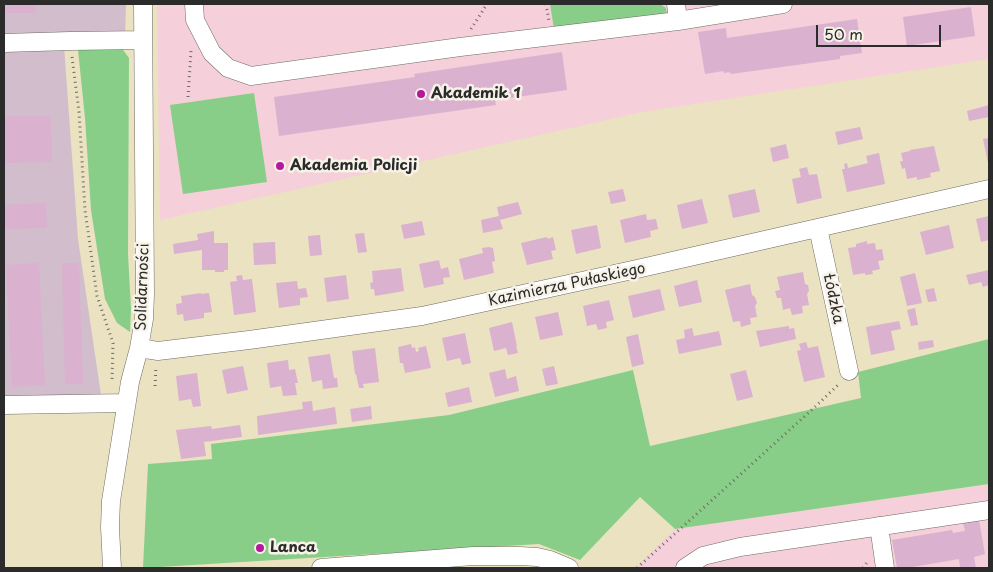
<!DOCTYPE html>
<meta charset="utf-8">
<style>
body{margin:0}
#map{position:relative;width:993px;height:572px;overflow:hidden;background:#ebe2c2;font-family:"Playpen Sans",sans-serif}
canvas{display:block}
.frame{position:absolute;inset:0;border:5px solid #2b2b2b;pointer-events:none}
.scale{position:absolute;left:816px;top:25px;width:125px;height:22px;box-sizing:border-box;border:2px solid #2b2b2b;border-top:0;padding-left:6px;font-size:15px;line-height:18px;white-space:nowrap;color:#2b2b2b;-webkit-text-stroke:4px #f7f3e8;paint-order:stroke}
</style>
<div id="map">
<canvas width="993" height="572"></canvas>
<div class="frame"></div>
<div class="scale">50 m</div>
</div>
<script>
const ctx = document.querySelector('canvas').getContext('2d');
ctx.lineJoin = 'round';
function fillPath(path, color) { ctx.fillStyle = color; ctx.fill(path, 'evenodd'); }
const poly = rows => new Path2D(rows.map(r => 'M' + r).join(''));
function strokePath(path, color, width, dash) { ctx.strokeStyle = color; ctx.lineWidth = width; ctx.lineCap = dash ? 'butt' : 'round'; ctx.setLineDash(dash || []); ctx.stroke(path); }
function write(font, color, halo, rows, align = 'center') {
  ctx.font = font + ' "Playpen Sans",sans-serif'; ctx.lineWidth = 5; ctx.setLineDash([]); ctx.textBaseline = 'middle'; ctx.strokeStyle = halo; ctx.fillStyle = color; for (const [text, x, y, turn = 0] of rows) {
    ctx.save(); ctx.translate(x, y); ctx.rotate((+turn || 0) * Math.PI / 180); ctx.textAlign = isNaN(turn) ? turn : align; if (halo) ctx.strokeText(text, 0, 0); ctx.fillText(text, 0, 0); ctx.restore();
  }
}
const built = poly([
 [157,4,989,4,989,59,642,112,160,220],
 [989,484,989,568,635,568,675,529]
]);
const industrial = poly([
 [4,4,126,4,125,39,64,46,78,239,101,395,4,399]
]);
const green = poly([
 [550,4,660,4,666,8,667,16,554,29],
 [92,45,121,47,129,58,128,254,131,309,130,332,117,323,105,299,91,210,85,118,78,50],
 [254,93,267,182,183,194,170,105],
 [989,339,989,484,675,529,640,497,580,560,539,544,143,568,148,464,212,459,211,444,449,415,633,370,650,446,861,398,858,372]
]);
const building = poly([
 [4,4,36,4,36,13,4,13],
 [971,7,975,36,907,46,903,17],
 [857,19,862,53,840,56,840,59,731,74,730,72,724,73,723,71,705,74,698,32,726,28,727,38],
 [562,52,567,90,495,100,496,105,279,136,274,97,415,77,414,74],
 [989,105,989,117,969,121,967,111],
 [4,116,51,116,52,162,4,163],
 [860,127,863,139,838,145,835,132],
 [989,138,989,163,988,163,983,139],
 [786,144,789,158,773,162,770,148],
 [934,146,940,171,930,173,931,177,917,180,917,177,907,179,905,168,902,169,900,161,903,161,901,153,910,151,910,150],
 [879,153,885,184,847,192,842,169,845,169,844,164,847,163,848,168,868,163,866,156],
 [807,167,809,175,817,174,822,198,797,204,792,179,801,177,799,169],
 [623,189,626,201,611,204,608,192],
 [755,189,760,212,733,218,728,195],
 [702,199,708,223,682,229,677,205],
 [518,202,522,214,500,220,503,229,483,233,481,220,499,216,497,207],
 [46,203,47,228,4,229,4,205],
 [646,214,647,220,656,219,658,229,650,231,651,237,625,243,620,220],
 [989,216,989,240,981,242,976,219],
 [422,221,425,235,404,239,401,225],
 [597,225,601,248,576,254,571,230],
 [949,225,954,248,926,255,920,232],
 [214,231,214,243,228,243,228,270,224,270,224,272,215,272,215,270,202,270,202,250,174,254,173,244,198,240,197,234],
 [364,233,367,252,358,253,355,234],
 [320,235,322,255,310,256,308,236],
 [547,237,548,239,553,237,556,250,551,251,553,259,527,265,521,243],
 [867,241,867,244,875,243,876,250,882,249,884,260,878,261,880,269,872,271,873,274,865,275,865,273,853,275,848,248,856,247,856,244],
 [275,242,276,264,254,265,253,243],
 [489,247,493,248,495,261,492,262,494,273,464,280,459,259,483,253,482,248],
 [439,260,441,269,448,267,450,277,443,278,444,284,424,288,419,264],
 [39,263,45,385,12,387,6,265],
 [62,263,79,263,83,384,65,384],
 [401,268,404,291,375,296,374,289,371,289,370,283,373,282,372,271],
 [989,270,989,285,983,287,981,282,969,285,966,275],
 [803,272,805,284,808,285,809,291,807,294,809,305,802,306,803,313,792,315,790,308,783,310,781,298,777,298,775,291,780,290,777,277],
 [915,273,922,303,907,306,900,277],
 [242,275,243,280,252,279,256,312,234,315,230,282,237,281,236,276],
 [346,275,349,299,327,302,324,278],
 [697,280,702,302,679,307,674,286],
 [297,281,298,289,306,288,308,297,300,298,300,305,279,308,276,283],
 [750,284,752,295,755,297,757,303,755,306,757,317,750,318,751,324,741,327,740,321,733,322,725,290],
 [934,288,937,301,928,302,925,290],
 [660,289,665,310,633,318,628,296],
 [201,293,201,294,209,293,212,312,204,313,204,318,184,321,183,314,177,315,176,304,182,303,181,296],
 [609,300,614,320,606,322,607,328,598,330,596,324,587,326,583,306],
 [915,308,918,325,911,326,907,310],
 [558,312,563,335,540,340,535,317],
 [899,321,901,329,891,331,895,350,871,355,866,327],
 [512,322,517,346,516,346,518,353,508,355,506,348,494,351,489,328],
 [789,326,789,329,794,328,796,339,760,347,756,331],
 [692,328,694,336,719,331,722,345,679,354,676,340,685,338,684,330],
 [465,333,471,363,462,365,460,358,447,361,442,338],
 [638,334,644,364,632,367,626,337],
 [933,340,934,347,919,350,918,342],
 [806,342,808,348,818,346,825,377,804,382,797,351,801,350,799,344],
 [411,344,412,348,415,347,416,352,419,351,418,348,426,346,431,368,405,373,403,363,400,363,398,347],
 [375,348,379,382,363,384,364,388,359,388,356,374,355,374,352,351],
 [330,354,334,378,337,378,338,387,323,389,322,380,312,382,308,357],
 [288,360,289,370,295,369,298,383,295,383,297,395,283,396,281,386,270,388,267,363],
 [243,366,248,390,227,394,222,370],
 [554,366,558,384,546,386,542,369],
 [505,369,507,379,516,376,519,391,495,397,489,373],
 [746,370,753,397,737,401,730,374],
 [197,373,201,406,193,407,191,399,179,401,176,376],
 [469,387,472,402,448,407,445,393],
 [312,401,313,411,335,407,337,424,258,435,257,416,303,409,302,402],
 [371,406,372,419,352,422,350,409],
 [240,425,242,437,204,442,206,456,181,459,176,430,211,426,212,429],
 [979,520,985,554,974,557,976,568,960,568,959,559,907,568,897,568,892,540,952,530,953,533,965,531,963,523]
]);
const path = poly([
 [546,4,549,21],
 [471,29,487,4],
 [72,57,79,112,85,210,97,296,113,343,112,380,113,380],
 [188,97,191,51],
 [155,386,156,367],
 [637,568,816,406,840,383],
 [863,568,868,561]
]);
const minor = poly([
 [194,4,195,20,212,53,228,68,251,76,460,47,678,21,783,4],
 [676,4,678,21],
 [4,43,70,41,143,40],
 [818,228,849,371],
 [139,348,158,351,249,340,422,316,637,269,989,189],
 [4,405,126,403],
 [879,526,885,568],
 [112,568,110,527,111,501,130,382,139,348,144,319,145,295,143,4],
 [321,568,473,556,520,556,537,557,550,560,569,568],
 [685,568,703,556,740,547,989,510]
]);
const markers = [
 [421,94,5,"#b5179e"],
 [280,166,5,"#b5179e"],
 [260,548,5,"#b5179e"]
];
const poiNames = [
 ["Akademik 1",431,94],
 ["Akademia Policji",290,166],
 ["Lanca",270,548]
];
const streetNames = [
 ["Kazimierza Pułaskiego",567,285,-12],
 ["Solidarności",143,287,-88],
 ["Łódzka",833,299,78]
];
fillPath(built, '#f5cfd9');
fillPath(industrial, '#d1bdcb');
fillPath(green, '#88ce89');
fillPath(building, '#dab1cf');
strokePath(minor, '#6e6b60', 19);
strokePath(path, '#6e6b60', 3, [1, 4]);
strokePath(minor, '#fff', 18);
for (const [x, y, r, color] of markers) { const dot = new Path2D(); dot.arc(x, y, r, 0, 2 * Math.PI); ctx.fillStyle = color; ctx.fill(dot); strokePath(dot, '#f7f3e8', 2); }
write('bold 15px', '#2b2b2b', '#f7f3e8', poiNames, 'left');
write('15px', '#2b2b2b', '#f7f3e8', streetNames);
</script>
